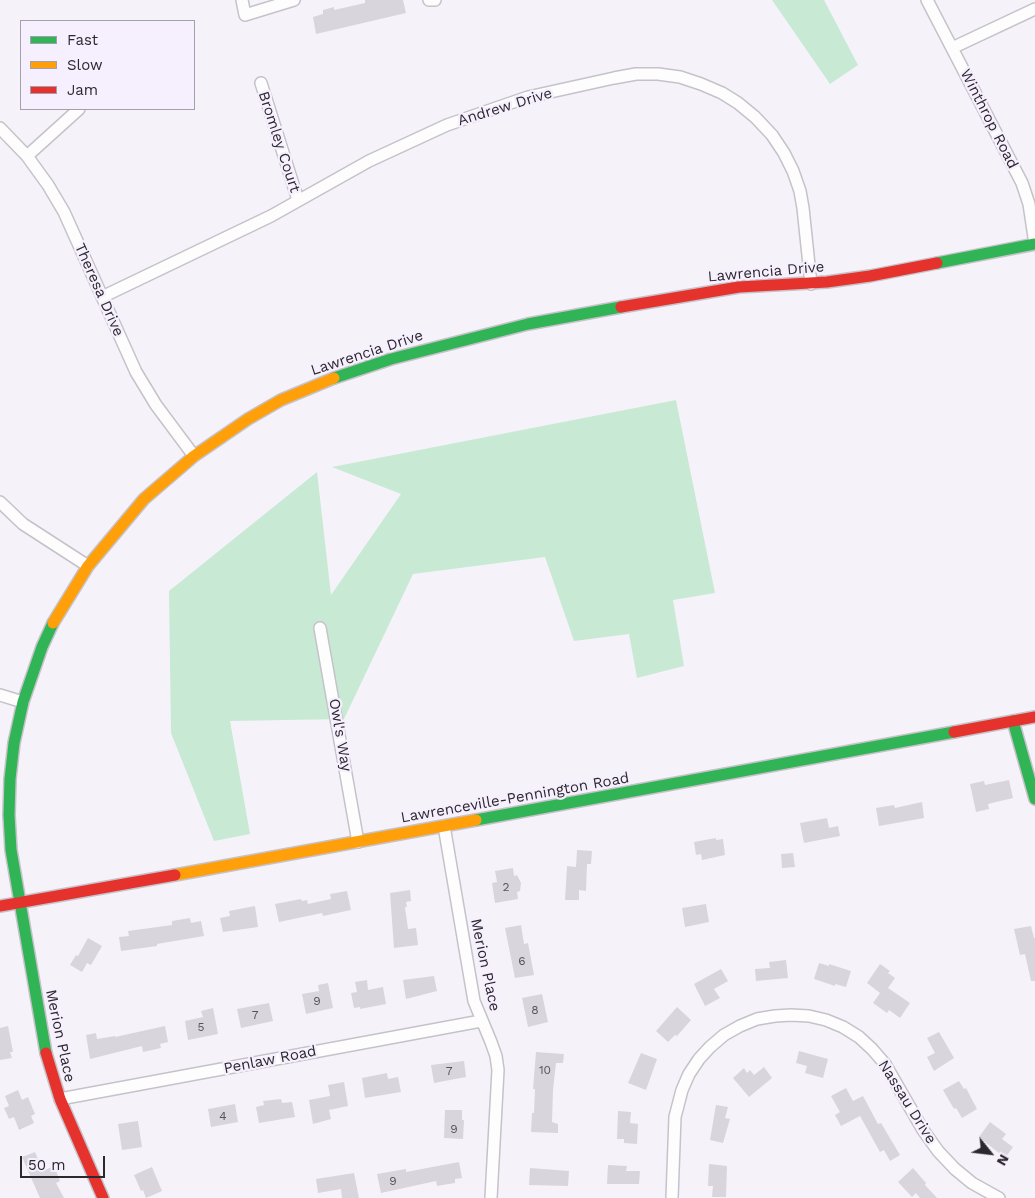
<!DOCTYPE html>
<style>
body{margin:0}
#map{position:relative;width:1035px;height:1198px;overflow:hidden;background:#f6f2fa;font-family:"Work Sans",sans-serif}
canvas{display:block}
.legend{position:absolute;left:20px;top:20px;width:175px;height:90px;box-sizing:border-box;background:#f6effd;border:1px solid #a59fab;margin:0;padding:6px 9px;list-style:none;font-size:15px;color:#2c282f}
.legend li{display:flex;align-items:center;gap:10px;height:25px}
.legend b{width:25px;border:1px solid #a59fab}
.north{position:absolute;left:965px;top:1128px;width:50px;height:50px;-webkit-text-stroke:4px #f6effd;paint-order:stroke;rotate:119deg;font-size:14px;font-weight:700;line-height:20px;text-align:center;color:#2c282f}
.north::after{content:'';display:block;margin:auto;width:18px;height:22px;background:#2c282f;clip-path:polygon(50% 0,100% 100%,50% 72%,0 100%)}
.scale{position:absolute;left:20px;top:1156px;width:85px;height:22px;box-sizing:border-box;border:2px solid #2c282f;border-top:0;padding-left:6px;font-size:15px;line-height:18px;white-space:nowrap;color:#2c282f;-webkit-text-stroke:4px #f6effd;paint-order:stroke}
</style>
<div id="map">
<canvas width="1035" height="1198"></canvas>
<ul class="legend">
<li><b style="height:6px;background:#30b455"></b>Fast</li>
<li><b style="height:6px;background:#ff9f0a"></b>Slow</li>
<li><b style="height:6px;background:#e5322d"></b>Jam</li>
</ul>
<div class="north">N</div>
<div class="scale">50 m</div>
</div>
<script>
const ctx = document.querySelector('canvas').getContext('2d');
ctx.lineJoin = 'round';
function fillPath(path, color) { ctx.fillStyle = color; ctx.fill(path, 'evenodd'); }
const poly = rows => new Path2D(rows.map(r => 'M' + r).join(''));
function strokePath(path, color, width, dash) { ctx.strokeStyle = color; ctx.lineWidth = width; ctx.lineCap = dash ? 'butt' : 'round'; ctx.setLineDash(dash || []); ctx.stroke(path); }
function write(font, color, halo, rows, align = 'center') {
  ctx.font = font + ' "Work Sans",sans-serif'; ctx.lineWidth = 4.5; ctx.setLineDash([]); ctx.textBaseline = 'middle'; ctx.strokeStyle = halo; ctx.fillStyle = color; for (const [text, x, y, turn = 0] of rows) {
    ctx.save(); ctx.translate(x, y); ctx.rotate((+turn || 0) * Math.PI / 180); ctx.textAlign = isNaN(turn) ? turn : align; if (halo) ctx.strokeText(text, 0, 0); ctx.fillText(text, 0, 0); ctx.restore();
  }
}
const green = poly([
 [772,0,824,0,858,65,830,84],
 [676,400,715,593,673,600,684,666,637,678,629,634,574,641,545,557,413,574,344,719,230,721,250,834,214,841,171,733,169,591,317,472,331,595,401,494,332,467]
]);
const building = poly([
 [365,0,403,0,406,13,316,34,313,17,323,14,323,10,334,7,334,10,365,3],
 [1009,780,1013,798,988,804,989,809,976,812,970,784,984,781,985,785],
 [922,802,924,818,879,826,876,808,894,805,895,808],
 [827,818,829,828,838,826,840,836,804,843,800,823],
 [716,838,716,840,723,839,725,855,702,860,701,854,696,855,694,842],
 [577,850,592,851,591,864,587,864,586,891,579,890,579,900,565,900,567,866,576,867],
 [793,853,795,867,782,868,781,854],
 [513,868,514,876,517,875,521,883,520,891,517,892,518,899,495,903,492,883,497,882,495,871],
 [410,890,411,901,406,902,407,907,405,907,408,929,416,928,418,945,394,948,390,893],
 [347,891,351,910,323,916,322,913,279,922,275,904,301,899,302,901,307,900,308,904,331,899,330,894],
 [706,904,709,922,685,927,682,908],
 [255,906,258,927,223,932,220,918,230,916,229,911],
 [190,918,191,923,201,921,204,936,157,944,157,946,121,951,119,937,129,936,128,931,172,925,172,921],
 [521,925,524,944,528,943,534,975,515,978,505,928],
 [1031,926,1034,938,1035,938,1035,981,1031,981,1025,954,1020,955,1014,929],
 [88,938,102,946,91,965,87,963,82,972,70,965,76,955,78,956],
 [786,960,788,978,756,981,755,969,770,968,769,962],
 [819,963,829,966,829,964,851,971,846,987,835,984,835,986,814,979],
 [880,964,890,971,888,973,895,978,888,988,910,1003,900,1018,889,1010,887,1013,873,1003,880,993,867,983],
 [721,969,728,981,714,989,720,998,705,1006,694,984],
 [434,976,437,991,406,999,403,980],
 [367,980,368,990,383,987,386,1004,360,1009,360,1007,354,1008,351,993,357,992,355,982],
 [328,983,333,1008,306,1014,302,994,319,991,318,985],
 [542,994,548,1022,528,1027,522,998],
 [269,1003,273,1021,241,1028,237,1009],
 [677,1007,691,1020,677,1036,675,1035,668,1042,656,1031],
 [213,1008,218,1034,188,1040,185,1021,203,1017,201,1011],
 [8,1026,13,1052,10,1052,12,1058,0,1060,0,1028],
 [165,1026,168,1042,160,1044,161,1048,143,1052,142,1046,90,1059,86,1035,96,1033,97,1039,115,1036,115,1037],
 [939,1032,954,1058,934,1071,927,1057,935,1053,927,1038],
 [799,1051,828,1059,823,1078,805,1073,807,1066,796,1063],
 [536,1052,564,1054,563,1063,556,1063,553,1090,552,1122,558,1124,558,1133,531,1132,532,1113,534,1113,535,1089,533,1089],
 [641,1053,657,1059,646,1090,628,1083],
 [464,1061,466,1077,434,1083,431,1065],
 [764,1067,772,1078,749,1097,733,1078,744,1068,747,1073,750,1070,754,1075],
 [387,1073,388,1079,398,1077,401,1092,365,1098,362,1078],
 [959,1081,964,1089,966,1088,977,1109,962,1118,956,1108,954,1109,943,1090],
 [344,1082,348,1106,329,1110,331,1119,313,1124,309,1100,330,1096,328,1085],
 [846,1088,853,1101,863,1096,878,1124,881,1123,900,1155,890,1161,884,1150,880,1152,860,1116,841,1126,835,1115,840,1112,831,1096],
 [18,1090,22,1100,28,1097,35,1114,31,1116,34,1123,19,1130,14,1117,9,1119,4,1108,9,1106,5,1096],
 [281,1099,282,1103,292,1102,295,1117,259,1123,256,1107,264,1105,263,1101],
 [235,1104,238,1122,211,1127,208,1109],
 [716,1105,728,1107,725,1118,730,1119,723,1143,710,1140],
 [445,1110,462,1110,462,1120,464,1120,463,1139,444,1138],
 [618,1111,631,1112,630,1123,638,1124,637,1144,624,1143,624,1139,617,1139],
 [138,1121,142,1147,122,1150,118,1124],
 [990,1122,1006,1134,1002,1139,1013,1147,1005,1158,979,1137],
 [35,1152,43,1171,54,1166,60,1181,56,1183,64,1198,40,1198,22,1157],
 [459,1162,462,1178,455,1179,455,1183,437,1186,436,1181,381,1193,377,1174,406,1169,406,1172],
 [709,1164,727,1166,726,1197,712,1197,713,1186,708,1186],
 [608,1165,627,1166,626,1171,640,1171,639,1184,607,1184],
 [152,1167,162,1191,146,1198,143,1190,141,1191,134,1175],
 [530,1168,569,1171,568,1186,529,1185],
 [913,1168,926,1183,925,1185,937,1198,920,1198,916,1193,912,1197,898,1182],
 [354,1173,359,1198,342,1198,341,1189,318,1193,316,1179]
]);
const street = poly([
 [242,0,245,15,294,0],
 [429,0,435,0],
 [927,0,1022,183,1029,204,1035,244],
 [952,48,1035,9],
 [261,83,298,200],
 [0,128,27,156,48,185,64,212,136,372,156,405,194,456],
 [27,156,79,109],
 [102,297,271,216,369,161,447,125,528,97,614,78,636,74,658,74,680,77,701,84,722,93,738,103,755,117,772,135,784,153,793,171,800,191,803,208,811,284],
 [0,502,23,524,88,566],
 [320,628,358,842],
 [0,695,23,702],
 [444,826,474,1001,491,1042,496,1056,498,1070,491,1198],
 [60,1099,481,1021],
 [672,1198,675,1117,682,1090,689,1074,699,1059,710,1047,724,1035,740,1026,757,1019,775,1016,791,1015,809,1016,826,1020,843,1027,859,1037,872,1049,885,1064,923,1130,938,1151,955,1169,972,1183,999,1198]
]);
const fast = poly([
 [937,263,1035,244],
 [334,378,391,359,528,324,621,307],
 [1013,721,1035,799],
 [476,820,954,732],
 [46,1053,11,850,9,815,10,779,14,743,23,702,42,647,53,623]
]);
const slow = poly([
 [53,623,88,566,144,499,194,456,248,419,281,400,334,378],
 [175,875,476,820]
]);
const jam = poly([
 [621,307,739,287,827,282,870,276,937,263],
 [954,732,1035,717],
 [0,906,175,875],
 [46,1053,60,1099,103,1198]
]);
const numberNames = [
 ["2",506,887],
 ["6",522,961],
 ["9",317,1001],
 ["8",535,1010],
 ["7",255,1015],
 ["5",201,1027],
 ["10",545,1070],
 ["7",449,1071],
 ["4",223,1116],
 ["9",454,1129],
 ["9",393,1181]
];
const streetNames = [
 ["Andrew Drive",505,107,-17],
 ["Winthrop Road",989,119,63],
 ["Bromley Court",279,142,72],
 ["Lawrencia Drive",766,272,-5],
 ["Theresa Drive",99,290,66],
 ["Lawrencia Drive",367,353,-18],
 ["Owl's Way",340,735,80],
 ["Lawrenceville-Pennington Road",515,798,-10],
 ["Merion Place",485,965,78],
 ["Merion Place",60,1036,78],
 ["Penlaw Road",270,1060,-11],
 ["Nassau Drive",907,1102,58]
];
fillPath(green, '#c8ead4');
fillPath(building, '#d9d5dc');
strokePath(street, '#c6c2c9', 14);
strokePath(fast, '#c6c2c9', 14);
strokePath(slow, '#c6c2c9', 14);
strokePath(jam, '#c6c2c9', 14);
strokePath(street, '#fefdfe', 11);
strokePath(fast, '#30b455', 11);
strokePath(slow, '#ff9f0a', 11);
strokePath(jam, '#e5322d', 11);
write('12px', '#57535a', null, numberNames);
write('15px', '#2c282f', '#f6effd', streetNames);
</script>
